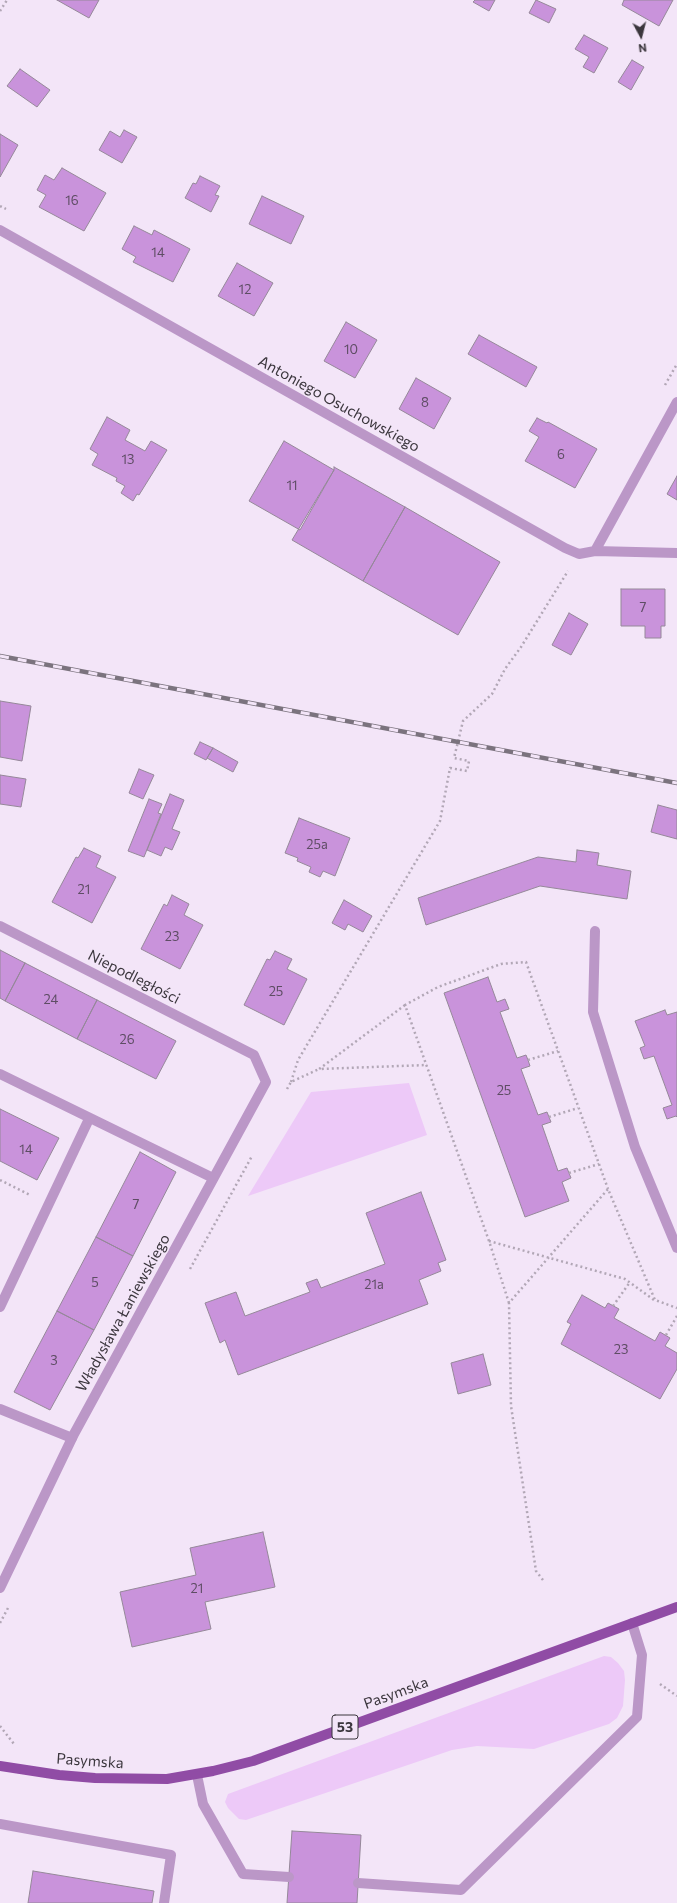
<!DOCTYPE html>
<meta charset="utf-8">
<style>
body{margin:0}
#map{position:relative;width:677px;height:1903px;overflow:hidden;background:#f3e5f8;font-family:Commissioner,sans-serif}
canvas{display:block}
.north{position:absolute;left:621px;top:16px;width:40px;height:40px;-webkit-text-stroke:3px #f3e5f8;paint-order:stroke;rotate:173deg;font-size:11px;font-weight:700;line-height:16px;text-align:center;color:#3b363d}
.north::after{content:'';display:block;margin:auto;width:14px;height:18px;background:#3b363d;clip-path:polygon(50% 0,100% 100%,50% 72%,0 100%)}
</style>
<div id="map">
<canvas width="677" height="1903"></canvas>
<div class="north">N</div>
</div>
<script>
const ctx = document.querySelector('canvas').getContext('2d');
ctx.lineJoin = 'round';
function fillPath(path, color) { ctx.fillStyle = color; ctx.fill(path, 'evenodd'); }
const poly = rows => new Path2D(rows.map(r => 'M' + r).join(''));
function strokePath(path, color, width, dash) { ctx.strokeStyle = color; ctx.lineWidth = width; ctx.lineCap = dash ? 'butt' : 'round'; ctx.setLineDash(dash || []); ctx.stroke(path); }
function write(font, color, halo, rows, align = 'center') {
  ctx.font = font + ' Commissioner,sans-serif'; ctx.lineWidth = 3; ctx.setLineDash([]); ctx.textBaseline = 'middle'; ctx.strokeStyle = halo; ctx.fillStyle = color; for (const [text, x, y, turn = 0] of rows) {
    ctx.save(); ctx.translate(x, y); ctx.rotate((+turn || 0) * Math.PI / 180); ctx.textAlign = isNaN(turn) ? turn : align; if (halo) ctx.strokeText(text, 0, 0); ctx.fillText(text, 0, 0); ctx.restore();
  }
}
const green = poly([
 [409,1083,427,1135,248,1196,311,1092],
 [604,1656,611,1657,618,1663,624,1671,625,1680,623,1706,617,1718,609,1724,534,1749,477,1746,452,1750,246,1820,239,1819,228,1808,225,1802,228,1794]
]);
const building = poly([
 [57,0,99,0,89,18,57,0],
 [475,0,495,0,489,11,473,2,475,0],
 [536,0,556,9,549,23,529,13,536,0],
 [624,0,673,0,659,26,622,5,624,0],
 [584,35,608,48,594,73,583,67,589,57,575,49,584,35],
 [632,60,644,67,631,90,618,82,632,60],
 [20,69,50,90,37,107,7,86,20,69],
 [124,130,137,137,122,163,99,150,110,131,120,137,124,130],
 [0,134,18,145,0,177,0,134],
 [62,168,106,193,84,231,39,207,46,195,37,190,45,175,54,180,62,168],
 [200,176,220,186,215,195,219,196,211,212,185,198,193,183,196,184,200,176],
 [262,196,304,216,291,244,249,224,262,196],
 [134,226,152,235,154,230,190,249,173,282,133,262,136,257,122,249,134,226],
 [237,263,273,283,254,316,218,296,237,263],
 [346,322,377,340,355,378,324,361,346,322],
 [479,335,537,367,526,387,468,354,479,335],
 [416,378,451,398,434,429,399,409,416,378],
 [107,417,130,430,125,440,145,451,151,441,167,450,139,495,137,494,133,501,121,493,125,486,116,481,117,478,92,465,98,454,90,449,107,417],
 [537,418,547,423,548,422,597,449,575,488,525,461,539,437,529,431,537,418],
 [284,441,334,470,300,530,249,501,284,441],
 [334,467,405,507,363,581,292,540,334,470,334,467],
 [677,476,677,500,667,494,677,476],
 [405,507,500,562,458,635,363,581,405,507],
 [621,589,665,589,665,626,661,626,661,638,645,638,645,626,621,626,621,589],
 [569,613,588,624,571,655,552,645,569,613],
 [0,701,31,706,22,761,0,757,0,701],
 [200,742,213,748,206,760,194,754,200,742],
 [213,748,238,762,233,772,207,758,213,748],
 [139,769,154,775,143,799,129,793,139,769],
 [0,775,26,779,21,807,0,804,0,775],
 [170,794,184,800,172,829,180,832,172,850,165,847,161,856,147,850,170,794],
 [149,799,162,804,158,813,161,814,144,857,128,851,149,799],
 [658,805,677,810,677,839,651,832,658,805],
 [299,818,350,838,335,876,323,871,320,877,309,872,311,867,297,861,298,858,285,853,299,818],
 [84,848,101,856,96,867,116,877,92,923,52,902,76,857,78,858,84,848],
 [577,850,599,853,597,865,631,871,627,899,540,886,426,925,418,898,538,857,576,862,577,850],
 [172,895,189,904,184,915,203,925,180,969,141,949,164,904,167,906,172,895],
 [344,900,372,916,363,932,348,924,345,930,332,923,344,900],
 [0,950,25,963,5,1001,0,998,0,950],
 [275,951,292,959,287,969,307,979,284,1025,244,1005,267,959,270,960,275,951],
 [25,963,97,1000,77,1039,5,1001,25,963],
 [488,977,497,1002,505,999,509,1009,500,1012,517,1058,526,1055,528,1060,530,1066,521,1069,538,1115,547,1112,551,1122,542,1125,558,1171,567,1168,571,1178,562,1182,569,1201,525,1217,444,993,488,977],
 [97,1000,176,1041,156,1079,77,1039,97,1000],
 [665,1010,667,1015,677,1012,677,1117,676,1116,667,1119,663,1108,672,1105,654,1056,644,1059,640,1048,645,1046,635,1021,665,1010],
 [0,1109,59,1138,37,1180,0,1161,0,1109],
 [140,1152,176,1172,133,1256,96,1237,140,1152],
 [421,1192,446,1260,438,1263,441,1271,419,1280,428,1304,238,1375,225,1340,220,1343,205,1303,236,1292,245,1316,310,1292,306,1283,317,1279,321,1288,385,1264,366,1213,421,1192],
 [96,1237,133,1256,94,1330,57,1311,96,1237],
 [582,1295,605,1308,608,1303,619,1309,614,1318,655,1341,660,1332,670,1338,665,1346,677,1353,677,1369,660,1399,561,1344,571,1324,567,1322,582,1295],
 [57,1311,94,1330,50,1410,14,1392,57,1311],
 [483,1354,491,1385,458,1394,451,1363,483,1354],
 [263,1532,275,1587,205,1602,211,1629,132,1647,120,1592,196,1575,190,1548,263,1532],
 [292,1831,361,1835,357,1903,287,1903,292,1831],
 [33,1871,154,1891,152,1903,28,1903,33,1871]
]);
const path = poly([
 [0,11,7,0],
 [0,206,6,209],
 [665,385,677,364],
 [405,1005,319,1069,427,1065],
 [528,1060,558,1051],
 [291,1082,298,1060,440,821,450,768,467,771,469,761,454,758,463,721,492,694,505,669,521,647,568,571],
 [287,1089,291,1082,319,1069],
 [549,1117,578,1108],
 [569,1173,599,1164],
 [0,1180,30,1195],
 [489,1241,405,1005,438,987,501,964,526,962,608,1189],
 [190,1269,252,1156],
 [509,1303,489,1241,625,1279,654,1300],
 [613,1306,630,1282],
 [666,1335,677,1316],
 [543,1580,536,1571,511,1406,509,1303,608,1189,655,1300,677,1308],
 [0,1623,8,1608],
 [660,1684,677,1696],
 [0,1726,14,1744]
]);
const lane = poly([
 [0,1074,213,1178],
 [0,1307,89,1119],
 [0,1409,72,1438],
 [197,1775,203,1804,243,1874,289,1877],
 [0,1824,171,1855,164,1903],
 [358,1883,461,1890,637,1717,642,1655,632,1623]
]);
const street = poly([
 [0,230,565,548,579,554,595,551,677,553],
 [595,551,677,402],
 [0,926,254,1055,266,1082,74,1434,0,1588],
 [595,931,593,1012,635,1147,677,1248]
]);
const primary = poly([
 [0,1766,59,1775,95,1778,167,1779,213,1771,253,1761,677,1607]
]);
const rail = poly([
 [0,656,677,783]
]);
const numberNames = [
 ["16",72,201],
 ["14",158,253],
 ["12",245,290],
 ["10",351,350],
 ["8",425,403],
 ["6",561,455],
 ["13",128,460],
 ["11",292,486],
 ["7",643,608],
 ["25a",317,845],
 ["21",84,890],
 ["23",172,937],
 ["25",276,992],
 ["24",51,1000],
 ["26",127,1040],
 ["25",504,1091],
 ["14",26,1150],
 ["7",136,1205],
 ["5",95,1283],
 ["21a",374,1285],
 ["23",621,1350],
 ["3",54,1361],
 ["21",197,1589]
];
const shields = [
 [345,1727,26]
];
const shieldNames = [
 ["53",345,1727]
];
const streetNames = [
 ["Antoniego Osuchowskiego",339,404,29],
 ["Niepodległości",134,977,27],
 ["Władysława Łaniewskiego",123,1313,-61],
 ["Pasymska",396,1693,-20],
 ["Pasymska",90,1761,4]
];
fillPath(green, '#edc9f8');
fillPath(building, '#c993db');
strokePath(building, '#958899', 1);
strokePath(path, '#b2a7b6', 2.5, [2, 3]);
strokePath(lane, '#bb97c7', 10);
strokePath(street, '#bb97c7', 10);
strokePath(primary, '#904ca5', 10);
strokePath(rail, '#7b737e', 4.5);
strokePath(rail, '#f3e5f8', 3, [9]);
write('13px', '#5e4d64', null, numberNames);
for (const [x, y, w] of shields) { const box = new Path2D(); box.roundRect(x - w / 2, y - 12, w, 24, 3); ctx.fillStyle = '#f3e5f8'; ctx.fill(box); strokePath(box, '#3b363d', 1); }
write('bold 14px', '#3b363d', null, shieldNames);
write('15px', '#3b363d', '#f3e5f8', streetNames);
</script>
